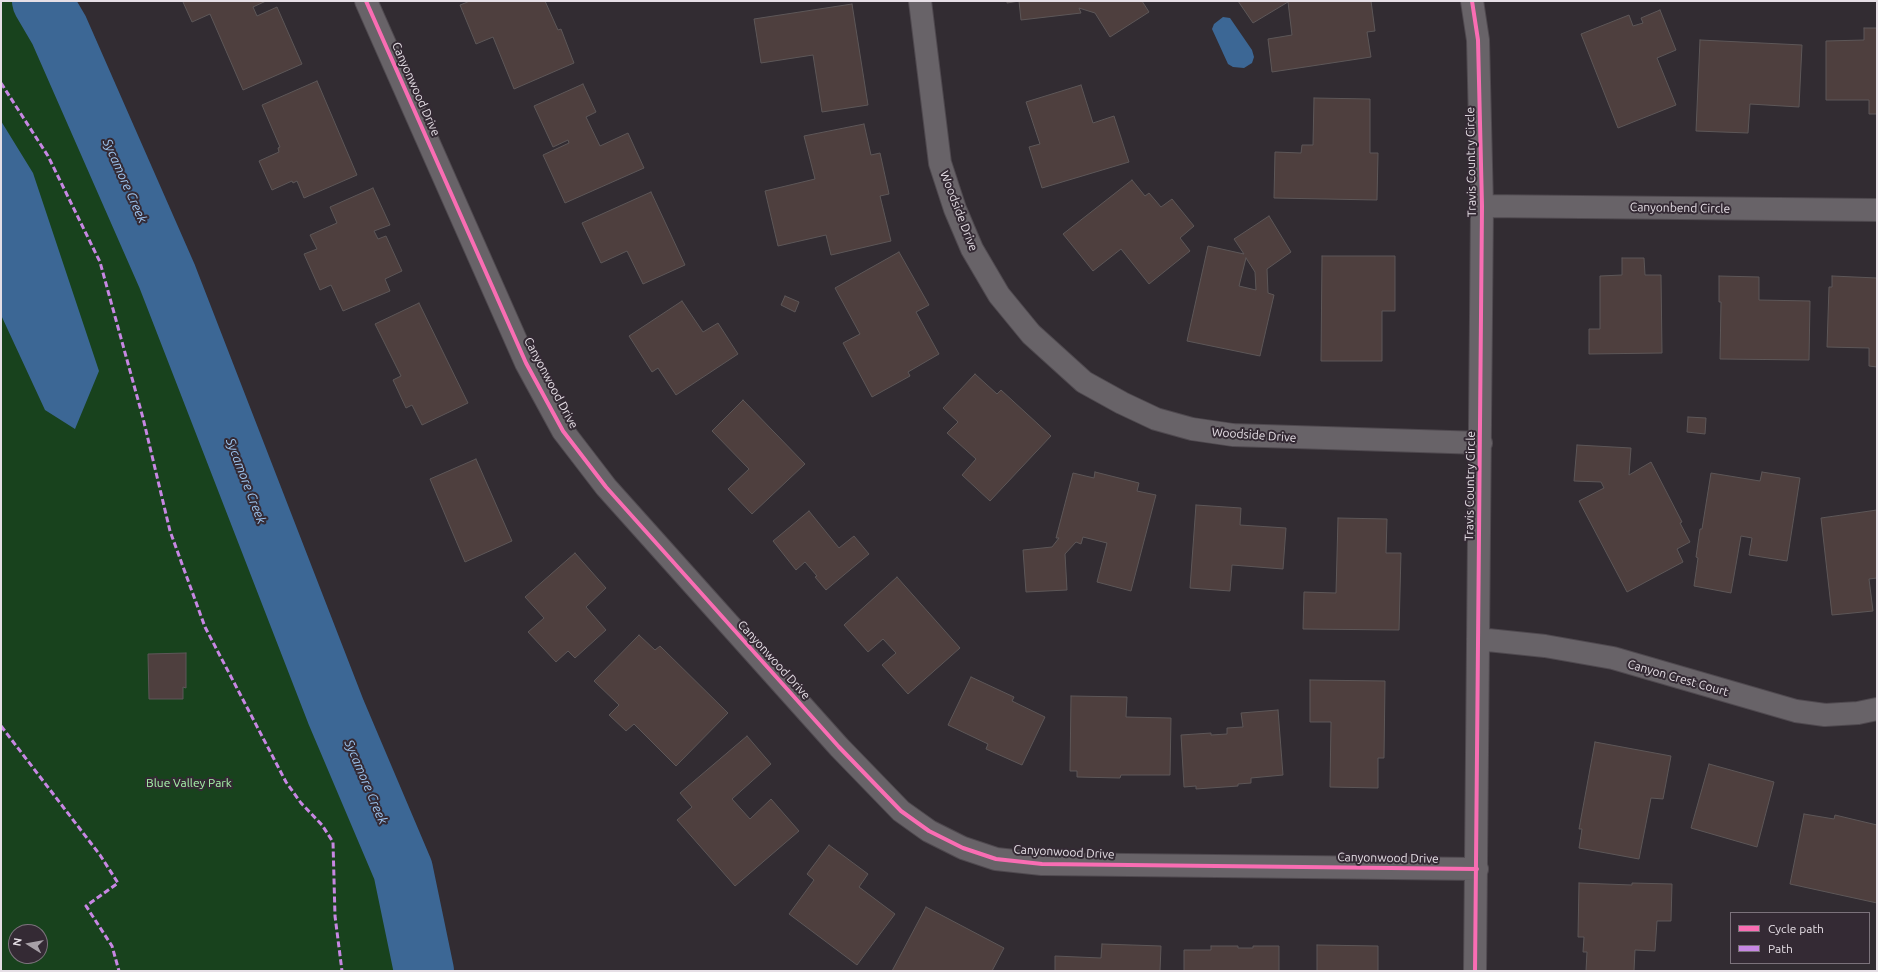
<!DOCTYPE html>
<style>
body{margin:0}
#map{position:relative;width:1878px;height:972px;overflow:hidden;background:#322c32;font-family:Ubuntu,sans-serif}
canvas{display:block}
.frame{position:absolute;inset:0;border:2px solid #e6dfe6;pointer-events:none}
.legend{position:absolute;left:1730px;top:912px;width:140px;height:52px;box-sizing:border-box;background:#342a34;border:1px solid #7b727b;margin:0;padding:5px 7px;list-style:none;font-size:12px;color:#e6dfe6}
.legend li{display:flex;align-items:center;gap:8px;height:20px}
.legend b{width:20px;border:1px solid #7b727b}
.north{position:absolute;left:8px;top:924px;width:40px;height:40px;box-sizing:border-box;background:#342a34;border:1px solid #7b727b;border-radius:50%;rotate:281deg;font-size:11px;font-weight:700;line-height:16px;text-align:center;color:#e6dfe6}
.north::after{content:'';display:block;margin:auto;width:14px;height:18px;background:#a7a0a7;clip-path:polygon(50% 0,100% 100%,50% 72%,0 100%)}
</style>
<div id="map">
<canvas width="1878" height="972"></canvas>
<div class="frame"></div>
<ul class="legend">
<li><b style="height:5px;background:#f96db3"></b>Cycle path</li>
<li><b style="height:5px;background:#c787e3"></b>Path</li>
</ul>
<div class="north">N</div>
</div>
<script>
const ctx = document.querySelector('canvas').getContext('2d');
ctx.lineJoin = 'round';
function fillPath(path, color) { ctx.fillStyle = color; ctx.fill(path, 'evenodd'); }
const poly = rows => new Path2D(rows.map(r => 'M' + r).join(''));
function strokePath(path, color, width, dash) { ctx.strokeStyle = color; ctx.lineWidth = width; ctx.lineCap = dash ? 'butt' : 'round'; ctx.setLineDash(dash || []); ctx.stroke(path); }
function write(font, color, halo, rows, align = 'center') {
  ctx.font = font + ' Ubuntu,sans-serif'; ctx.lineWidth = 4; ctx.setLineDash([]); ctx.textBaseline = 'middle'; ctx.strokeStyle = halo; ctx.fillStyle = color; for (const [text, x, y, turn = 0] of rows) {
    ctx.save(); ctx.translate(x, y); ctx.rotate((+turn || 0) * Math.PI / 180); ctx.textAlign = isNaN(turn) ? turn : align; if (halo) ctx.strokeText(text, 0, 0); ctx.fillText(text, 0, 0); ctx.restore();
  }
}
const green = poly([
 [1,1,62,1,86,49,223,362,401,809,444,971,1,971],
 [16,932,40,932,40,956,16,956]
]);
const water = poly([
 [1223,17,1230,18,1252,50,1254,57,1252,63,1244,68,1233,67,1228,64,1212,29,1214,24],
 [1,121,33,173,99,371,75,429,45,410,1,315]
]);
const river = poly([
 [42,1,59,30,167,276,336,712,403,870,424,971]
]);
const building = poly([
 [184,1,266,1,253,7,257,16,277,7,302,64,243,90,210,14,192,22,183,2,184,1],
 [470,1,545,1,558,30,561,29,574,63,514,89,493,37,476,44,460,5,470,1],
 [1007,1,1142,1,1149,12,1110,37,1095,13,1079,8,1081,13,1021,20,1019,1,1007,3,1007,1],
 [1238,1,1371,1,1375,31,1367,32,1371,57,1272,72,1268,39,1292,35,1288,2,1253,23,1238,1],
 [852,4,868,105,822,112,813,55,761,63,754,19,852,4],
 [1660,10,1676,50,1657,58,1676,105,1618,128,1581,34,1629,15,1633,26,1643,23,1641,18,1660,10],
 [1864,28,1877,28,1877,114,1869,114,1869,100,1826,100,1826,41,1864,40,1864,28],
 [1700,40,1802,45,1799,107,1750,104,1748,133,1696,131,1700,40],
 [317,81,357,175,304,198,297,181,293,183,292,181,272,190,259,161,279,152,278,148,280,147,262,105,317,81],
 [583,84,596,112,586,117,600,146,628,133,644,168,565,203,543,155,569,143,568,140,553,147,534,106,583,84],
 [1081,85,1093,123,1114,116,1129,162,1042,188,1029,147,1040,144,1026,102,1081,85],
 [1314,98,1370,99,1370,153,1378,153,1377,200,1274,198,1275,152,1301,153,1302,145,1313,145,1314,98],
 [864,124,871,155,880,153,889,194,880,196,891,241,831,255,826,235,778,246,765,191,815,179,804,136,864,124],
 [1132,180,1145,196,1149,193,1161,207,1172,199,1194,226,1180,238,1190,251,1149,284,1121,249,1093,271,1063,234,1132,180],
 [373,188,390,225,374,231,378,239,386,236,402,271,385,279,390,291,343,311,331,285,320,290,304,254,317,249,310,235,337,223,330,207,373,188],
 [651,192,685,265,643,284,627,251,601,263,582,223,651,192],
 [1269,216,1291,252,1267,269,1268,293,1274,295,1260,356,1187,341,1208,246,1244,254,1234,239,1269,216],
 [1246,258,1255,272,1256,290,1239,286,1246,258],
 [899,252,929,305,916,312,939,354,908,372,910,376,872,397,843,343,860,334,835,288,899,252],
 [1322,256,1395,256,1395,311,1382,311,1382,361,1321,361,1322,256],
 [1622,258,1644,258,1645,275,1661,275,1662,353,1589,354,1589,329,1600,329,1600,276,1622,275,1622,258],
 [1719,276,1759,277,1759,300,1810,301,1809,360,1720,359,1721,302,1719,302,1719,276],
 [1832,276,1877,278,1877,367,1869,366,1869,348,1827,347,1829,287,1832,287,1832,276],
 [785,296,799,302,795,312,781,305,785,296],
 [682,301,703,332,718,323,738,354,676,395,658,368,652,372,629,336,682,301],
 [419,303,468,403,422,425,412,405,406,408,393,380,401,376,375,324,419,303],
 [975,374,997,394,1001,390,1051,436,990,501,962,475,976,459,947,433,958,422,943,408,975,374],
 [743,400,805,464,752,514,728,489,749,469,712,431,743,400],
 [1688,417,1706,418,1705,434,1687,432,1688,417],
 [1577,445,1631,448,1629,475,1651,462,1682,522,1680,523,1690,542,1677,549,1683,562,1627,592,1579,501,1604,488,1601,482,1574,481,1577,445],
 [476,459,512,541,465,562,430,479,476,459],
 [1095,472,1139,483,1137,491,1156,495,1131,591,1097,582,1107,543,1083,537,1081,544,1076,542,1065,554,1067,590,1026,592,1023,550,1052,547,1059,538,1056,538,1073,473,1094,478,1095,472],
 [1762,472,1800,478,1787,561,1749,555,1752,538,1741,536,1731,593,1694,586,1698,558,1696,557,1700,529,1702,529,1711,473,1760,481,1762,472],
 [1196,505,1241,508,1240,525,1286,528,1283,569,1232,565,1230,591,1190,588,1196,505],
 [1877,510,1877,578,1869,579,1873,611,1832,615,1821,518,1877,510],
 [809,511,839,548,854,536,869,554,826,590,815,577,817,576,805,562,796,570,773,541,809,511],
 [1338,518,1387,519,1386,553,1401,553,1399,630,1303,629,1304,592,1336,593,1338,518],
 [575,553,606,588,586,607,606,630,575,658,568,651,556,662,528,632,544,618,525,597,575,553],
 [897,577,960,648,908,694,882,665,896,653,883,639,868,652,844,625,897,577],
 [639,635,655,650,660,646,728,713,676,766,634,724,626,731,609,715,619,705,594,681,639,635],
 [186,653,186,688,183,687,183,699,149,699,148,654,186,653],
 [971,677,1014,697,1012,701,1045,717,1022,765,986,749,988,744,948,725,971,677],
 [1310,680,1385,681,1384,758,1378,758,1378,788,1330,787,1331,722,1310,722,1310,680],
 [1071,696,1127,697,1126,717,1171,718,1170,775,1121,775,1120,778,1077,777,1077,771,1070,771,1071,696],
 [1278,710,1283,775,1251,778,1251,783,1238,784,1238,786,1196,789,1196,786,1184,787,1181,735,1211,733,1211,735,1227,734,1227,728,1243,727,1241,713,1278,710],
 [747,736,771,764,732,799,750,819,771,799,799,831,735,886,677,820,692,807,680,793,747,736],
 [1595,742,1671,756,1663,799,1651,798,1639,859,1579,848,1582,829,1579,829,1595,742],
 [1709,764,1774,782,1757,847,1691,828,1709,764],
 [1804,814,1834,819,1835,815,1877,825,1877,903,1790,884,1804,814],
 [829,845,868,874,859,887,895,914,857,965,789,914,814,880,807,874,829,845],
 [1579,883,1632,885,1632,883,1672,884,1671,921,1657,921,1655,951,1635,950,1634,971,1586,971,1587,952,1583,952,1584,937,1578,937,1579,883],
 [926,907,1004,948,992,971,892,971,926,907],
 [1102,944,1161,946,1160,971,1055,971,1055,956,1101,958,1102,944],
 [1317,945,1378,946,1378,971,1317,971,1317,945],
 [1211,946,1238,946,1238,948,1253,948,1253,946,1279,946,1279,971,1184,971,1184,950,1211,950,1211,946]
]);
const minor = poly([
 [366,1,526,363,563,431,606,487,839,747,901,811,929,831,963,848,996,859,1042,864,1477,869],
 [920,1,940,163,955,209,972,249,999,295,1031,334,1084,382,1122,403,1156,419,1192,429,1233,435,1481,443],
 [1472,1,1478,40,1482,206,1475,971],
 [1482,206,1877,210],
 [1478,639,1545,646,1613,658,1796,711,1825,715,1858,713,1877,709]
]);
const quiet = poly([
 [1,83,48,156,100,262,143,418,170,531,205,627,286,782,301,803,322,825,333,842,335,916,342,971],
 [1,726,100,855,118,883,86,906,112,946,119,971]
]);
const cycleway = poly([
 [366,1,526,363,563,431,606,487,839,747,901,811,929,831,963,848,996,859,1042,864,1477,869],
 [1472,1,1478,40,1482,206,1475,971]
]);
const streetNames = [
 ["Canyonwood Drive",416,89,66],
 ["Travis Country Circle",1471,162,-91],
 ["Canyonbend Circle",1680,208,1],
 ["Woodside Drive",959,211,69],
 ["Canyonwood Drive",551,383,62],
 ["Woodside Drive",1254,435,4],
 ["Travis Country Circle",1470,486,-89],
 ["Canyonwood Drive",774,660,48],
 ["Canyon Crest Court",1678,678,16],
 ["Canyonwood Drive",1064,852,3],
 ["Canyonwood Drive",1388,858,1]
];
const parkNames = [
 ["Blue Valley Park",189,783]
];
const waterNames = [
 ["Sycamore Creek",125,181,66],
 ["Sycamore Creek",246,481,69],
 ["Sycamore Creek",366,782,67]
];
fillPath(green, '#18421d');
fillPath(water, '#3c6795');
strokePath(river, '#3c6795', 60);
fillPath(building, '#4e3f3e');
strokePath(building, '#5d5758', 1);
strokePath(minor, '#4f494f', 24);
strokePath(minor, '#686368', 22);
strokePath(quiet, '#c787e3', 3, [6, 3]);
strokePath(cycleway, '#f96db3', 4);
write('12px', '#e6dfe6', '#342a34', streetNames);
write('12px', '#a8f5ab', '#342a34', parkNames);
write('italic 13px', '#9dc5f0', '#342a34', waterNames);
</script>
